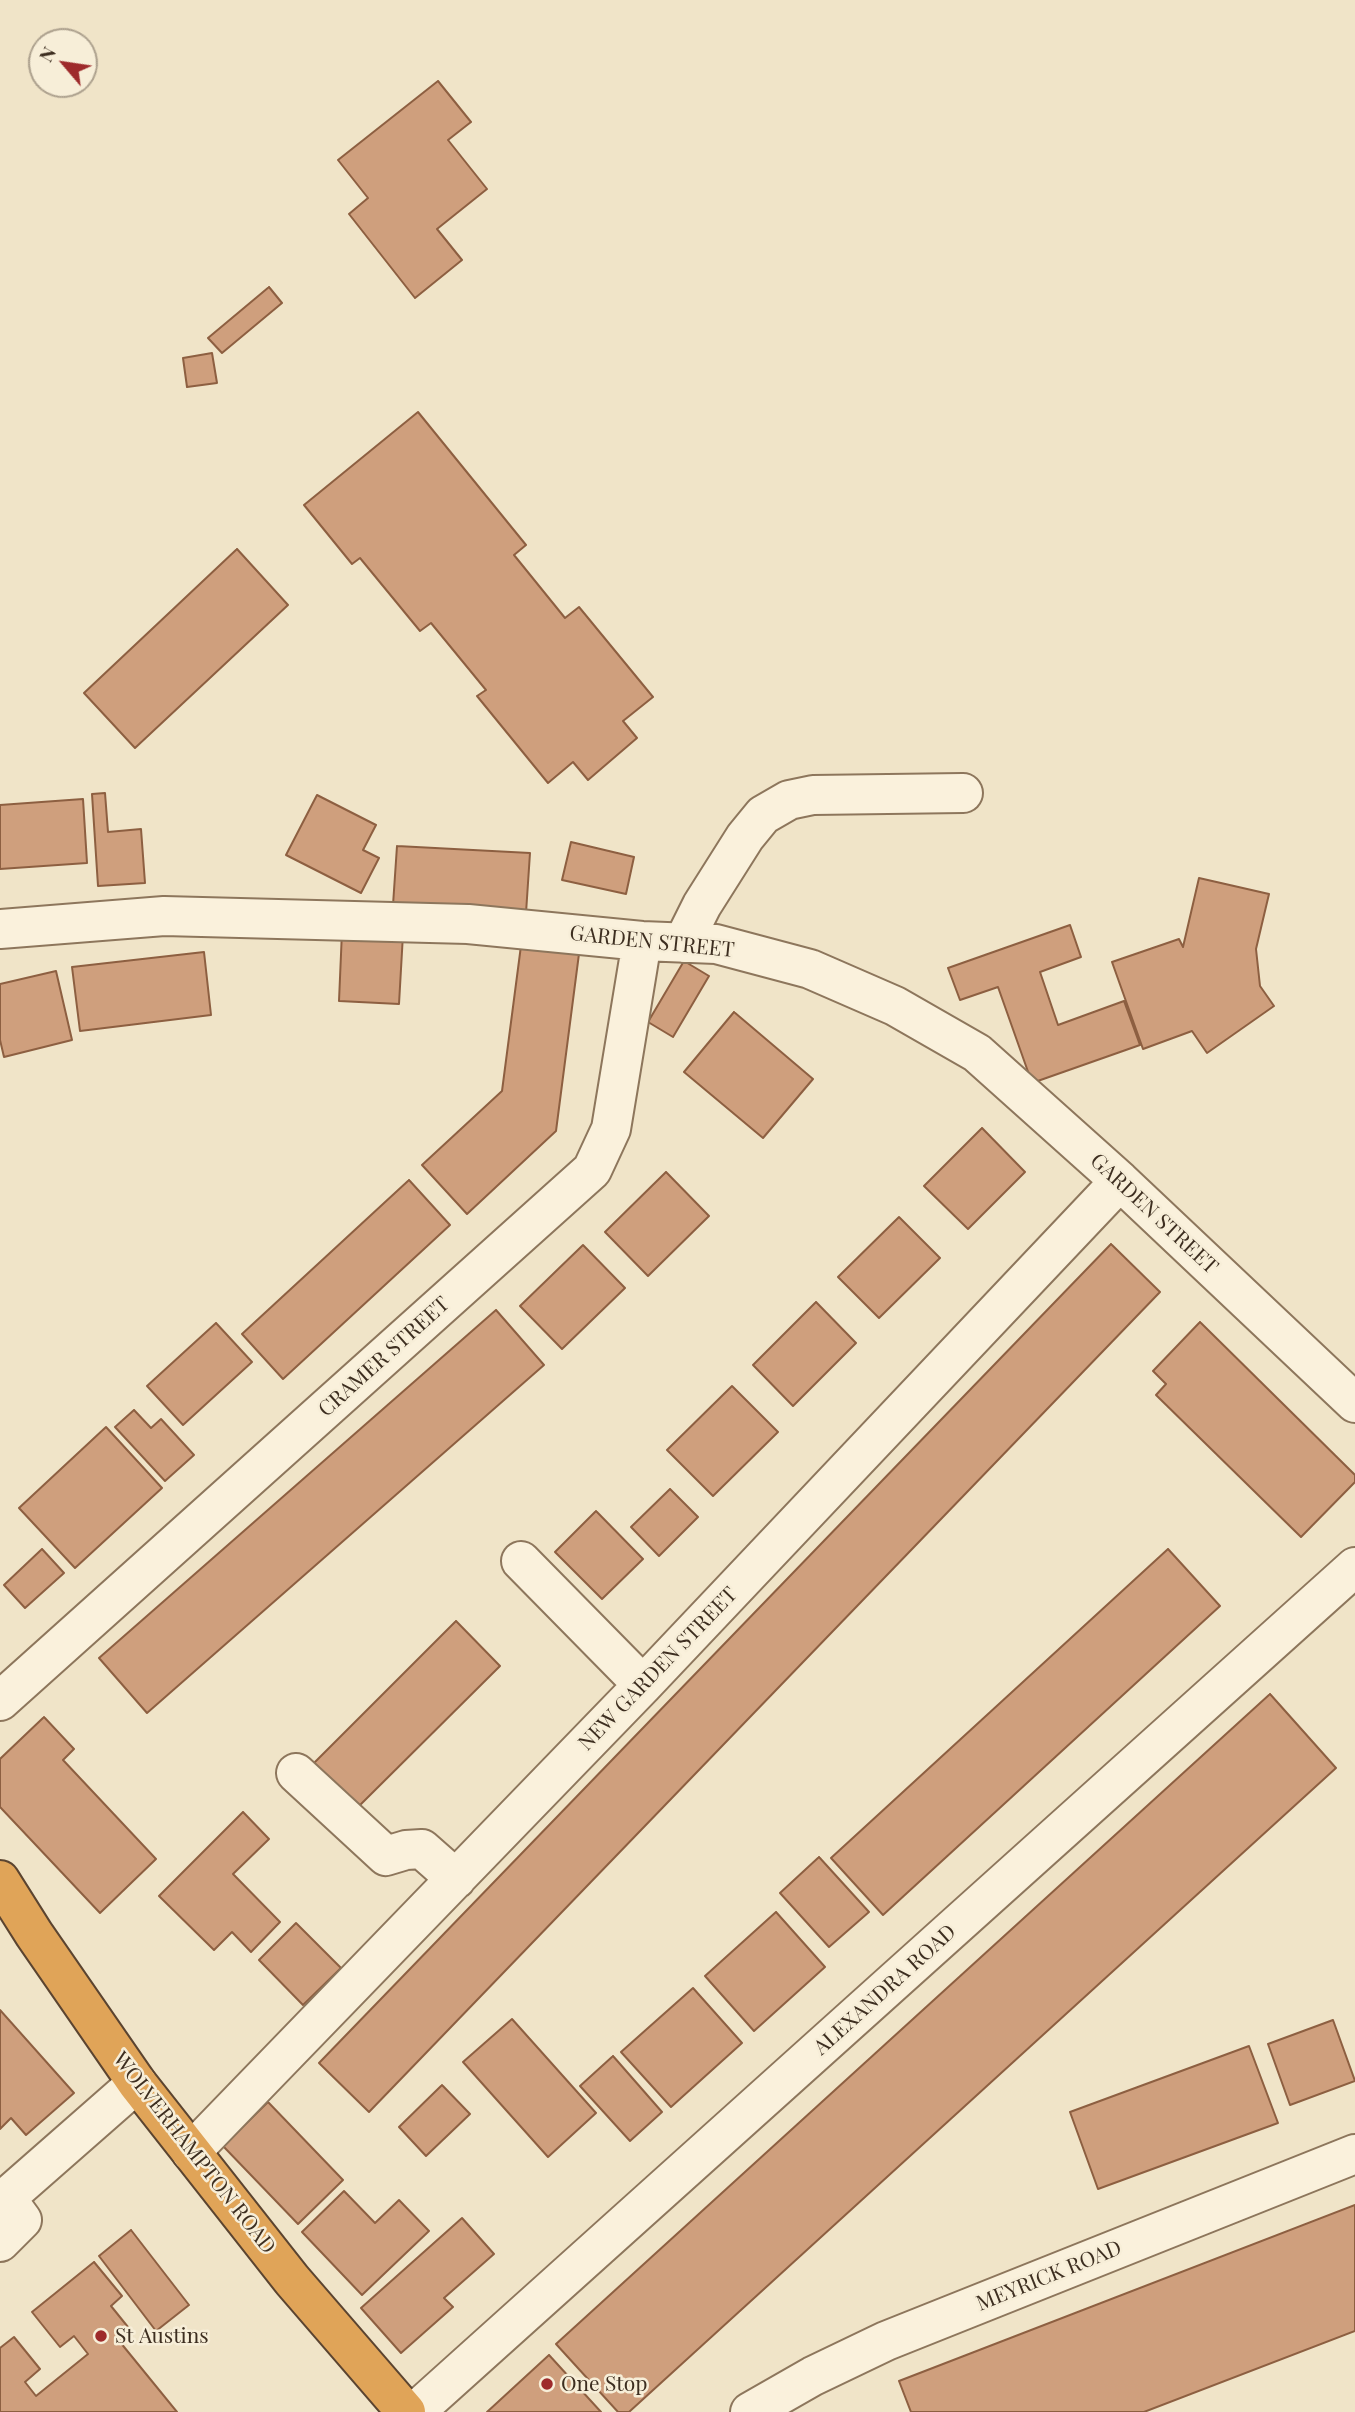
<!DOCTYPE html>
<style>
body{margin:0}
#map{position:relative;width:1355px;height:2412px;overflow:hidden;background:#f0e4c8;font-family:"Playfair Display",serif}
canvas{display:block}
.north{position:absolute;left:28px;top:28px;width:70px;height:70px;box-sizing:border-box;background:#f7eed8;border:2px solid #ada18e;border-radius:50%;rotate:299deg;font-size:19px;font-weight:700;line-height:28px;text-align:center;color:#3d2e20}
.north::after{content:'';display:block;margin:auto;width:24px;height:32px;background:#9e2a2b;clip-path:polygon(50% 0,100% 100%,50% 72%,0 100%)}
</style>
<div id="map">
<canvas width="1355" height="2412"></canvas>
<div class="north">N</div>
</div>
<script>
const ctx = document.querySelector('canvas').getContext('2d');
ctx.lineJoin = 'round';
function fillPath(path, color) { ctx.fillStyle = color; ctx.fill(path, 'evenodd'); }
const poly = rows => new Path2D(rows.map(r => 'M' + r).join(''));
function strokePath(path, color, width, dash) { ctx.strokeStyle = color; ctx.lineWidth = width; ctx.lineCap = dash ? 'butt' : 'round'; ctx.setLineDash(dash || []); ctx.stroke(path); }
function write(font, color, halo, rows, align = 'center') {
  ctx.font = font + ' "Playfair Display",serif'; ctx.lineWidth = 5; ctx.setLineDash([]); ctx.textBaseline = 'middle'; ctx.strokeStyle = halo; ctx.fillStyle = color; for (const [text, x, y, turn = 0] of rows) {
    ctx.save(); ctx.translate(x, y); ctx.rotate((+turn || 0) * Math.PI / 180); ctx.textAlign = isNaN(turn) ? turn : align; if (halo) ctx.strokeText(text, 0, 0); ctx.fillText(text, 0, 0); ctx.restore();
  }
}
const building = poly([
 [438,81,471,122,448,140,487,189,437,229,462,260,415,298,349,214,368,198,338,160,438,81],
 [269,287,282,303,222,353,208,338,269,287],
 [212,353,217,383,187,387,183,358,212,353],
 [418,412,526,545,514,555,565,618,579,607,653,697,623,721,637,738,588,780,573,762,548,783,477,696,486,690,431,623,420,631,360,558,352,564,304,505,418,412],
 [237,549,288,605,135,748,84,693,237,549],
 [105,793,108,832,141,829,145,883,98,886,92,794,105,793],
 [317,795,376,825,363,850,379,858,361,893,286,855,317,795],
 [83,799,87,863,0,869,0,805,83,799],
 [571,842,634,857,626,894,562,880,571,842],
 [397,846,530,853,526,913,393,905,397,846],
 [1199,878,1269,894,1256,949,1260,986,1274,1006,1207,1053,1192,1031,1143,1049,1112,962,1179,939,1183,947,1199,878],
 [1070,925,1081,957,1040,972,1058,1025,1124,1001,1140,1045,1032,1083,998,987,960,1000,948,968,1070,925],
 [342,931,403,934,399,1004,339,1001,342,931],
 [522,938,580,946,556,1131,467,1214,422,1165,502,1091,522,938],
 [204,952,211,1015,80,1031,72,967,204,952],
 [684,961,709,976,673,1037,648,1022,684,961],
 [56,971,72,1040,4,1057,0,1040,0,984,56,971],
 [734,1012,813,1079,763,1138,684,1072,734,1012],
 [982,1128,1025,1172,968,1229,924,1186,982,1128],
 [666,1172,709,1216,648,1276,605,1232,666,1172],
 [409,1180,450,1225,283,1379,242,1334,409,1180],
 [899,1217,940,1258,879,1318,838,1277,899,1217],
 [1111,1244,1160,1292,369,2112,319,2063,1111,1244],
 [583,1245,625,1288,562,1349,520,1306,583,1245],
 [816,1302,856,1343,793,1406,753,1365,816,1302],
 [496,1310,544,1365,147,1713,99,1658,496,1310],
 [1200,1322,1355,1475,1355,1482,1301,1537,1156,1395,1166,1384,1153,1371,1200,1322],
 [216,1323,252,1362,183,1425,147,1386,216,1323],
 [732,1386,778,1432,713,1496,667,1450,732,1386],
 [134,1410,151,1428,161,1419,194,1455,165,1481,115,1427,134,1410],
 [106,1427,162,1488,75,1568,19,1508,106,1427],
 [670,1489,698,1517,659,1556,631,1527,670,1489],
 [596,1511,643,1559,602,1599,555,1552,596,1511],
 [42,1549,64,1573,25,1608,4,1585,42,1549],
 [1168,1549,1220,1606,883,1915,831,1858,1168,1549],
 [456,1621,500,1666,352,1813,308,1769,456,1621],
 [1270,1694,1336,1768,629,2412,618,2412,556,2344,1270,1694],
 [44,1717,74,1749,63,1760,156,1859,100,1913,0,1807,0,1759,44,1717],
 [243,1812,269,1839,233,1874,280,1922,251,1952,232,1932,214,1950,159,1896,243,1812],
 [819,1857,869,1912,829,1947,780,1893,819,1857],
 [776,1912,825,1967,754,2031,705,1976,776,1912],
 [296,1923,341,1968,303,2005,259,1960,296,1923],
 [693,1988,742,2043,671,2107,621,2052,693,1988],
 [0,2010,74,2093,26,2135,11,2118,0,2129,0,2010],
 [512,2019,596,2113,548,2157,463,2062,512,2019],
 [1333,2020,1355,2081,1290,2105,1268,2044,1333,2020],
 [1249,2046,1278,2123,1098,2189,1070,2112,1249,2046],
 [613,2056,662,2112,630,2141,580,2086,613,2056],
 [442,2085,470,2114,426,2156,399,2127,442,2085],
 [268,2102,343,2180,298,2224,223,2146,268,2102],
 [344,2191,375,2223,399,2200,429,2231,362,2295,302,2232,344,2191],
 [1355,2205,1355,2331,1144,2412,911,2412,899,2381,1355,2205],
 [462,2218,494,2254,444,2298,453,2307,401,2353,361,2308,462,2218],
 [131,2230,189,2305,156,2331,99,2256,131,2230],
 [94,2262,122,2296,111,2306,132,2332,120,2342,177,2412,0,2412,0,2348,14,2337,40,2369,25,2382,36,2396,88,2354,74,2336,60,2347,32,2312,94,2262],
 [549,2355,601,2412,487,2412,549,2355]
]);
const minor = poly([
 [0,929,164,916,468,924,642,941,716,944,810,969,895,1006,977,1053,1120,1181,1355,1403],
 [683,943,702,905,745,837,763,815,789,800,813,795,963,793],
 [521,1561,643,1685],
 [0,1701,592,1170,611,1129,642,941],
 [296,1773,386,1856,406,1850,422,1849,456,1879],
 [191,2152,643,1685,1120,1181],
 [0,2242,22,2220,6,2198,137,2083],
 [415,2412,1355,1567],
 [750,2412,813,2376,886,2341,1355,2154]
]);
const highway = poly([
 [0,1880,34,1934,137,2083,292,2280,406,2412]
]);
const markers = [
 [101,2336,7,"#9e2a2b"],
 [547,2384,7,"#9e2a2b"]
];
const streetNames = [
 ["GARDEN STREET",652,942,6],
 ["GARDEN STREET",1154,1214,43],
 ["CRAMER STREET",384,1357,-42],
 ["NEW GARDEN STREET",658,1669,-46],
 ["ALEXANDRA ROAD",885,1990,-42],
 ["WOLVERHAMPTON ROAD",194,2153,52],
 ["MEYRICK ROAD",1049,2276,-22]
];
const poiNames = [
 ["St Austins",115,2336],
 ["One Stop",561,2384]
];
fillPath(building, '#cf9f7d');
strokePath(building, '#8d5f41', 2);
strokePath(minor, '#8d765c', 42);
strokePath(highway, '#5b4430', 42);
strokePath(minor, '#faf1dc', 38);
strokePath(highway, '#e0a458', 38);
for (const [x, y, r, color] of markers) { const dot = new Path2D(); dot.arc(x, y, r, 0, 2 * Math.PI); ctx.fillStyle = color; ctx.fill(dot); strokePath(dot, '#f7eed8', 2.5); }
write('21px', '#3d2e20', '#f7eed8', streetNames);
write('21px', '#3d2e20', '#f7eed8', poiNames, 'left');
</script>
